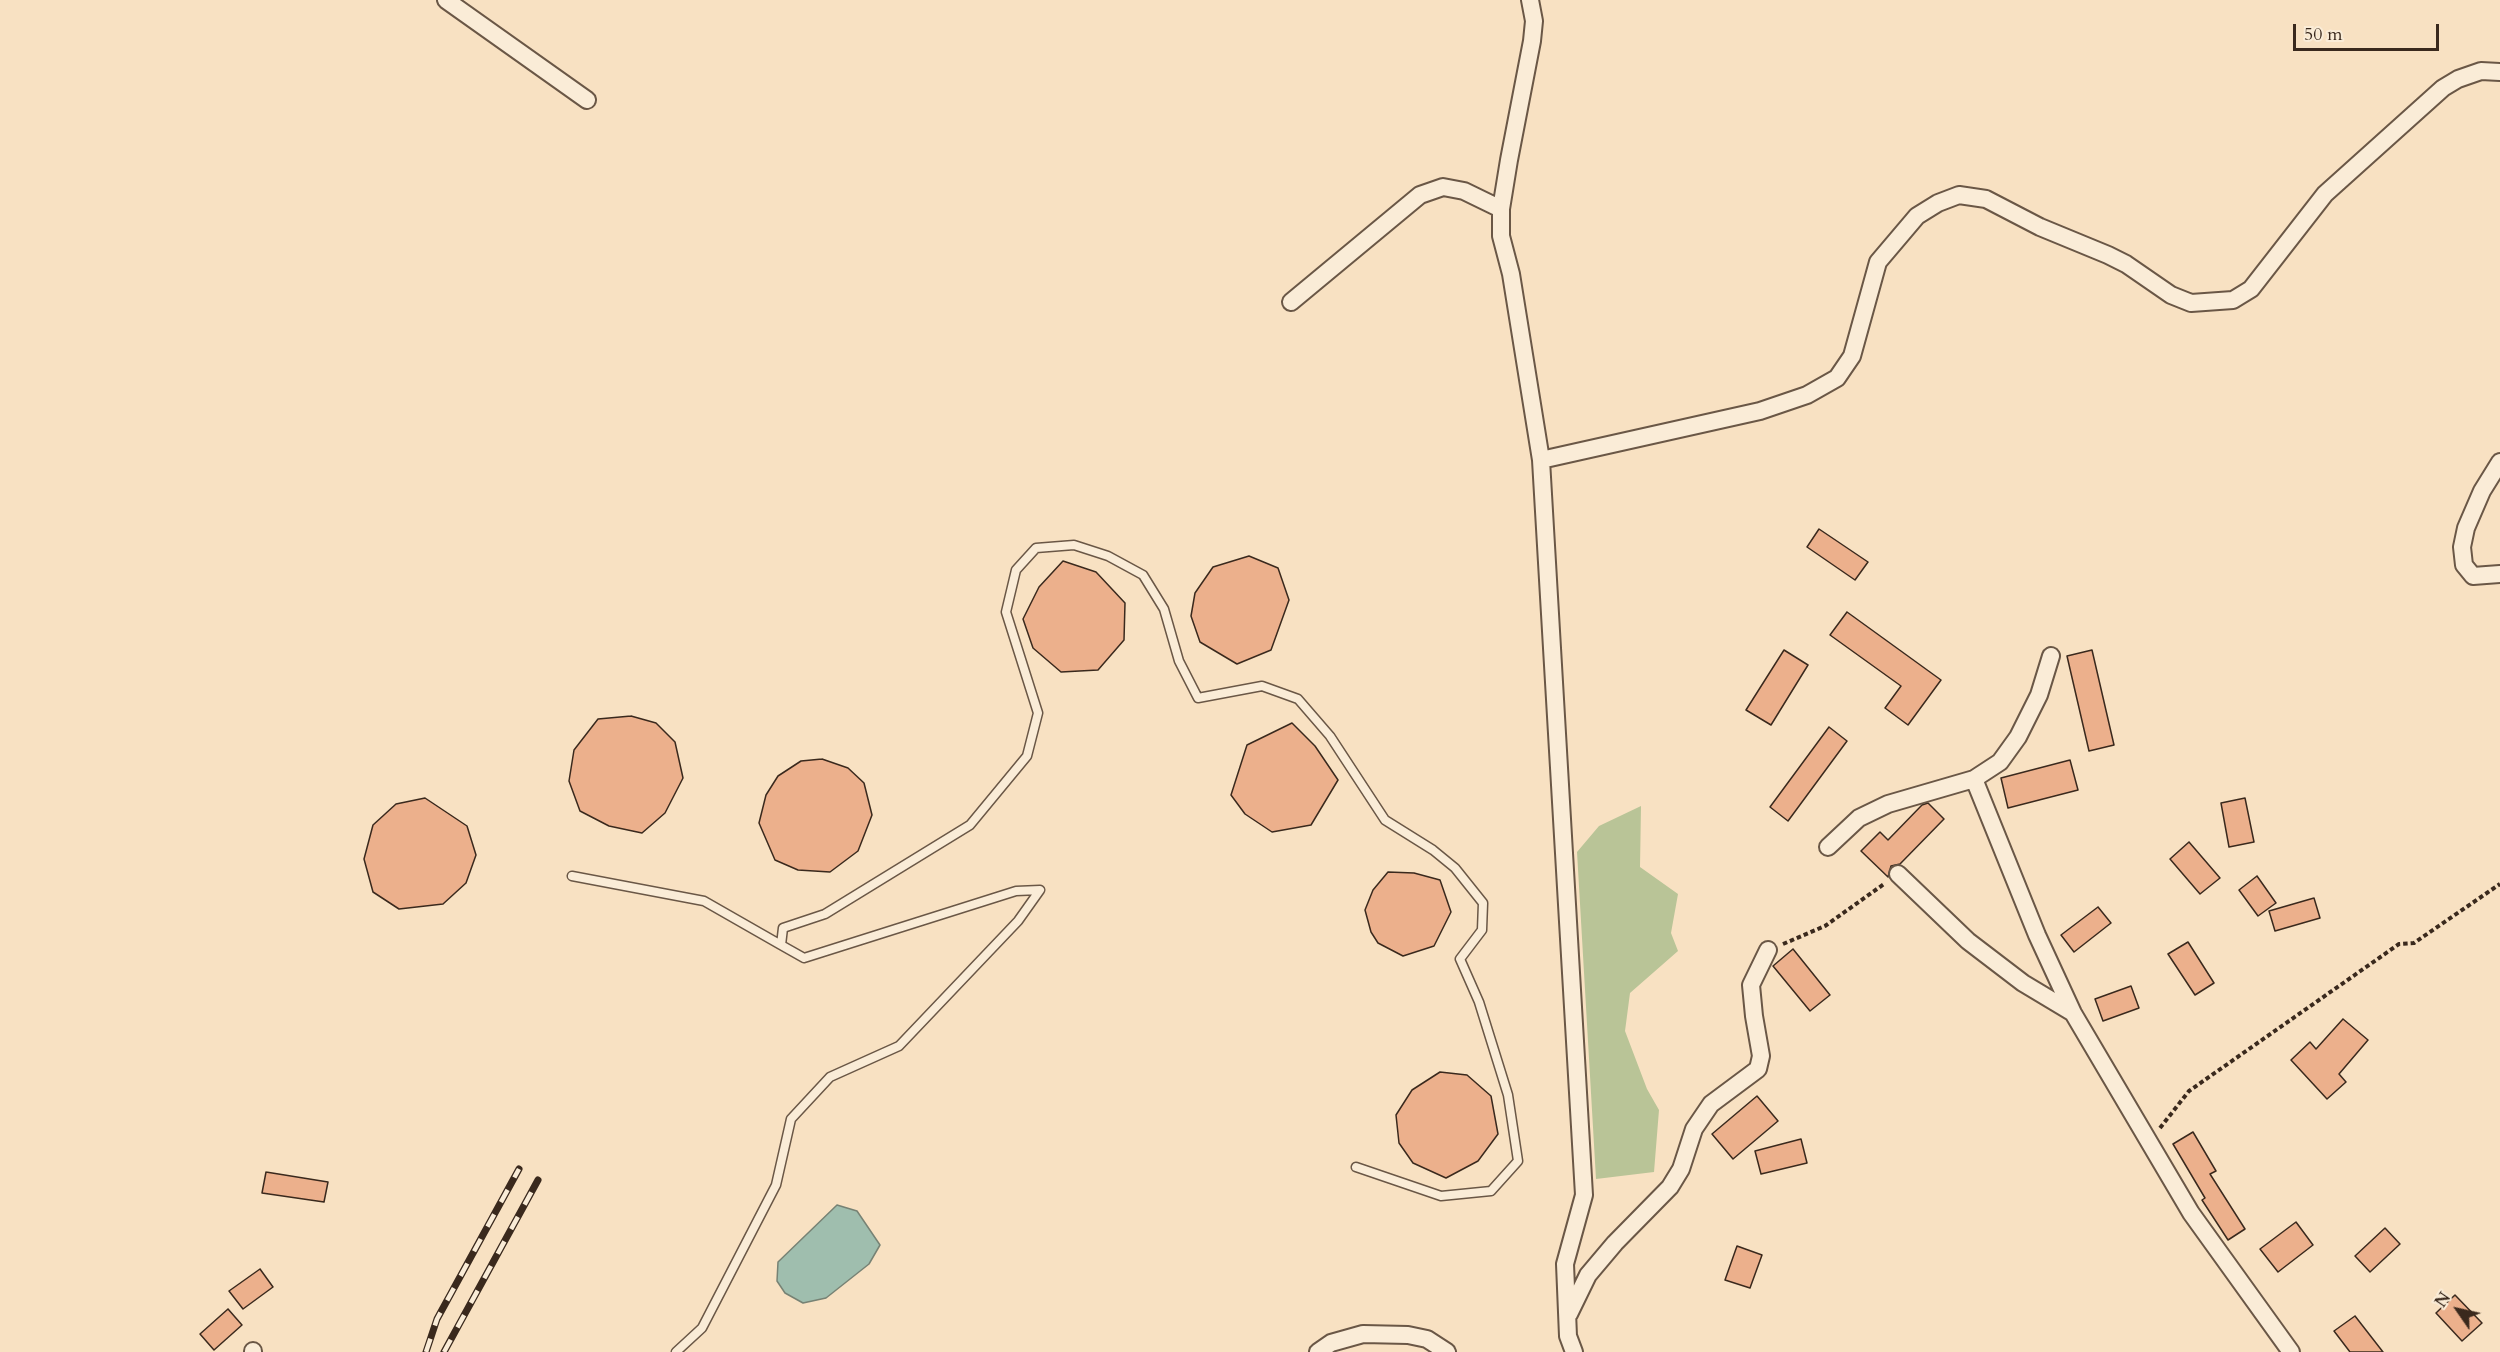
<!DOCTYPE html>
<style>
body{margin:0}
#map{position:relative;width:2500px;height:1352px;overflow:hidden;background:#f8e1c2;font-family:Cardo,serif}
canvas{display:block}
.north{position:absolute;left:2428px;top:1280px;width:60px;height:60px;-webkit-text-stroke:4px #faecd7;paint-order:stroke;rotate:304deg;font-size:16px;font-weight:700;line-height:24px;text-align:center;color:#3a291d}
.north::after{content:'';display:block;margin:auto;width:21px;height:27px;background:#3a291d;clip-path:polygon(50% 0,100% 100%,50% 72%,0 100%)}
.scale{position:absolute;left:2293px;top:24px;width:146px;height:27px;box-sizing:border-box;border:3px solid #3a291d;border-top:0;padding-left:8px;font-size:18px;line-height:21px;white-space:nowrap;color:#3a291d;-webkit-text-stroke:4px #faecd7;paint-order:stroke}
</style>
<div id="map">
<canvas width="2500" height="1352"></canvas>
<div class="north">N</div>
<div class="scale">50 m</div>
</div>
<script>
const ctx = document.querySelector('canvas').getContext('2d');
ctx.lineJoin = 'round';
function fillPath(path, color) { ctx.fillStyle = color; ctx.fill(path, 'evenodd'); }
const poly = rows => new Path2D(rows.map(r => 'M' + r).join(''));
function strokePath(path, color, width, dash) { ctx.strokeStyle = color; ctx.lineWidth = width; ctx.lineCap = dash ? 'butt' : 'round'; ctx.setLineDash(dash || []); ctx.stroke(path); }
const green = poly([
 [1641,806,1640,867,1678,894,1671,933,1678,951,1630,993,1625,1031,1647,1089,1659,1110,1654,1172,1596,1179,1577,852,1599,826]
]);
const water = poly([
 [837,1205,857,1211,880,1245,869,1264,826,1298,803,1303,785,1293,777,1281,778,1262,837,1205]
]);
const building = poly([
 [1819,529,1868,562,1855,580,1807,547,1819,529],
 [1249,556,1278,568,1289,600,1271,650,1237,664,1200,642,1191,616,1195,593,1213,567,1249,556],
 [1063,561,1096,572,1125,603,1124,640,1098,670,1061,672,1033,648,1023,619,1039,587,1063,561],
 [1847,612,1941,680,1908,725,1885,708,1901,686,1830,635,1847,612],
 [1784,650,1808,665,1771,725,1746,710,1784,650],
 [2092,650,2114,745,2089,751,2067,656,2092,650],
 [631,716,656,723,675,742,683,778,665,813,642,833,609,826,580,811,569,781,574,750,598,719,631,716],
 [1292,723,1315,746,1338,780,1311,825,1272,832,1245,814,1231,795,1247,745,1292,723],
 [1829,727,1847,741,1788,821,1770,807,1829,727],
 [822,759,848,768,864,783,872,815,858,851,830,872,798,870,775,860,759,823,766,795,778,776,801,761,822,759],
 [2070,760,2078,790,2008,808,2001,778,2070,760],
 [425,798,467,826,476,855,466,883,443,904,399,909,373,892,364,859,373,825,396,804,425,798],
 [2245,798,2254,842,2229,847,2221,803,2245,798],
 [1928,803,1944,819,1900,864,1891,866,1888,877,1861,851,1880,832,1888,840,1922,805,1928,803],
 [2189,842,2220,878,2200,894,2170,859,2189,842],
 [1388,872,1414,873,1440,880,1451,912,1434,946,1403,956,1378,943,1371,932,1365,910,1373,890,1388,872],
 [2257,876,2276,903,2258,916,2239,890,2257,876],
 [2314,898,2320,918,2275,931,2269,911,2314,898],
 [2098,907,2111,923,2074,952,2061,935,2098,907],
 [2188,942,2214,983,2195,995,2168,954,2188,942],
 [1793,949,1830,995,1810,1011,1773,966,1793,949],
 [2131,986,2139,1008,2103,1021,2095,999,2131,986],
 [2343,1019,2368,1040,2339,1074,2346,1082,2327,1099,2291,1060,2310,1042,2316,1049,2343,1019],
 [1440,1072,1467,1075,1491,1096,1498,1134,1478,1161,1446,1178,1413,1163,1399,1143,1396,1115,1412,1090,1440,1072],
 [1757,1096,1778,1121,1733,1159,1712,1134,1757,1096],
 [2193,1132,2216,1171,2210,1174,2245,1229,2228,1240,2202,1200,2205,1198,2173,1144,2193,1132],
 [1801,1139,1807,1163,1761,1174,1755,1151,1801,1139],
 [266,1172,328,1182,324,1202,262,1193,266,1172],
 [2296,1222,2313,1245,2278,1272,2260,1249,2296,1222],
 [2385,1228,2400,1244,2370,1272,2355,1256,2385,1228],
 [1737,1246,1762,1255,1750,1288,1725,1280,1737,1246],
 [260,1269,273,1287,243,1309,229,1291,260,1269],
 [2455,1295,2482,1323,2462,1341,2436,1313,2455,1295],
 [228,1309,242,1325,214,1350,200,1334,228,1309],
 [2355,1316,2383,1352,2350,1352,2334,1331,2355,1316]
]);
const path = poly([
 [1783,944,1825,926,1884,884],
 [2160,1128,2189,1091,2399,944,2414,943,2500,884]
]);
const service = poly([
 [572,876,704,901,781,945],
 [676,1352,702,1328,776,1185,791,1119,830,1077,899,1046,1018,921,1040,890,1016,891,804,958,781,945,783,928,825,914,970,825,1027,756,1038,713,1006,612,1016,570,1036,548,1074,545,1108,556,1143,575,1164,609,1179,661,1198,698,1262,686,1298,699,1330,736,1385,820,1433,850,1455,868,1483,903,1482,930,1460,959,1479,1002,1508,1095,1518,1161,1491,1191,1441,1196,1356,1167]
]);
const minor = poly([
 [446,0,587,100],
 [1530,0,1534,21,1532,41,1509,160,1501,209,1501,236,1511,274,1541,460,1584,1195,1565,1264,1568,1336,1574,1352],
 [1291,302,1420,195,1443,187,1464,191,1501,209],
 [1541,460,1760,411,1807,395,1837,378,1852,356,1878,262,1917,216,1938,203,1959,195,1986,199,2040,227,2108,255,2126,264,2171,295,2191,303,2233,300,2251,289,2325,194,2443,88,2458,79,2481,71,2500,72],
 [2500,462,2482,491,2466,528,2462,547,2464,565,2473,576,2500,574],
 [1974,779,2037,935,2073,1013,2191,1213,2291,1352],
 [1828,847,1859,818,1888,804,1974,779,2000,762,2018,737,2039,695,2051,656],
 [1898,874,1968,941,2023,983,2073,1013],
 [1569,1314,1588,1275,1615,1243,1670,1187,1681,1169,1694,1129,1711,1104,1758,1069,1761,1056,1754,1016,1751,985,1768,950],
 [253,1352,253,1351],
 [1318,1352,1331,1343,1363,1334,1408,1335,1427,1339,1447,1352]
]);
const rail = poly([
 [426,1352,437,1319,519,1169],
 [444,1352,538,1180]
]);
fillPath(green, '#b9c497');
fillPath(water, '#9fbeae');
strokePath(water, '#778274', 1.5);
fillPath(building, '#ecb08c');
strokePath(building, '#3a291d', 1.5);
strokePath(service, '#6a5746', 11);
strokePath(minor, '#6a5746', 20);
strokePath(path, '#3a291d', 4, [4.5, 3]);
strokePath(service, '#faecd7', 8);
strokePath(minor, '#faecd7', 16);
strokePath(rail, '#3a291d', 7);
strokePath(rail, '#faecd7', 4.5, [14]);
</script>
